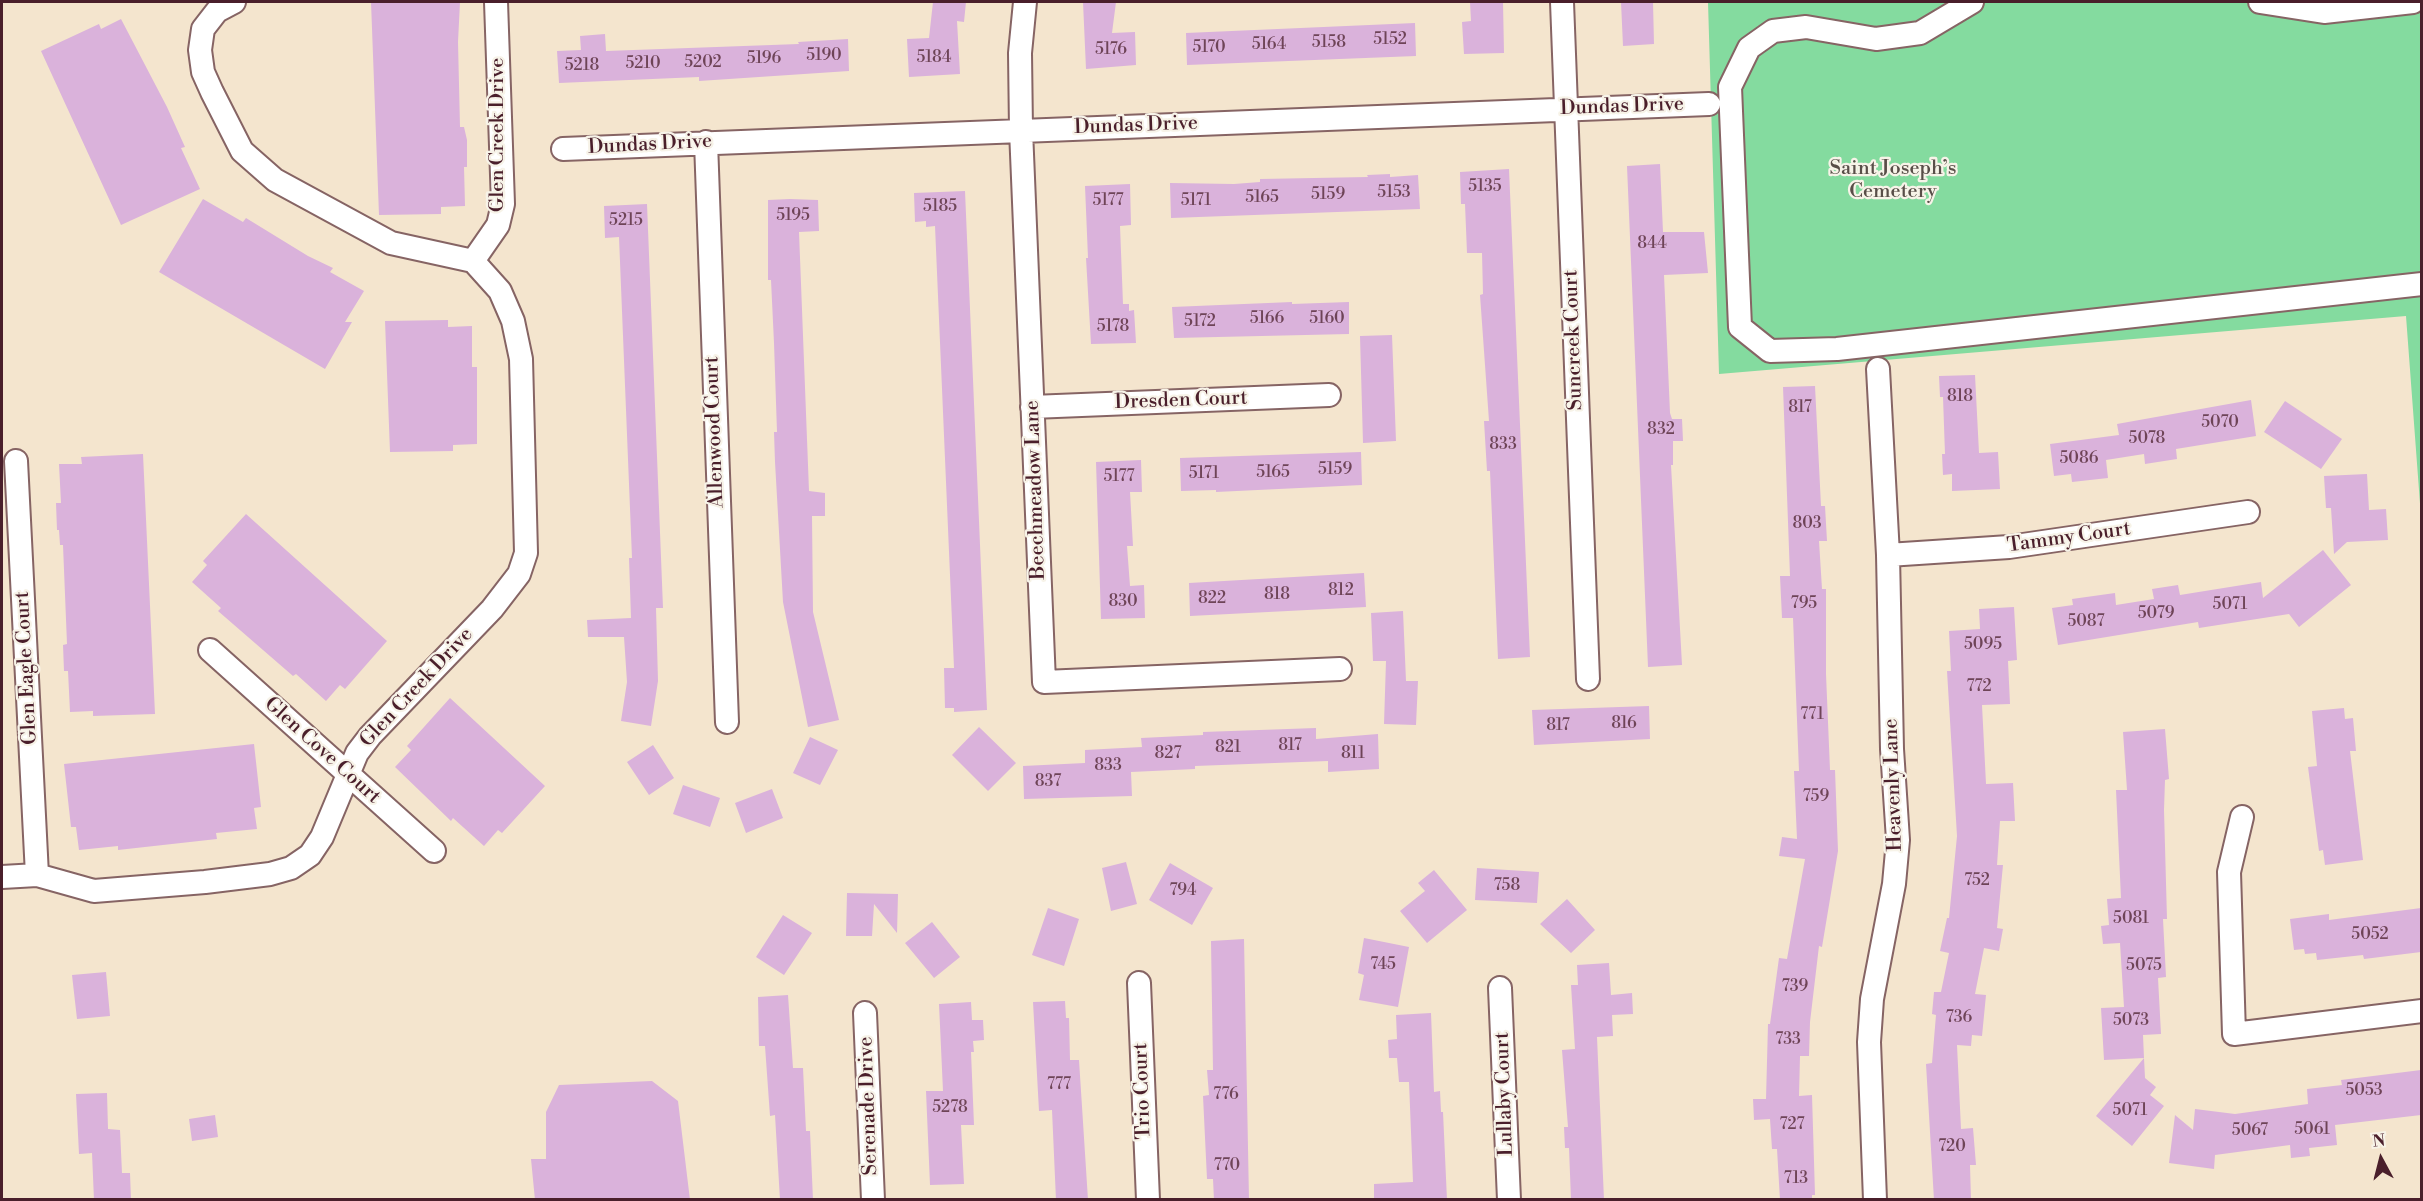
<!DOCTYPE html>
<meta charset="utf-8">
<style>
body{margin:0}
#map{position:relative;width:2423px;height:1201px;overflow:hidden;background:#f4e5ce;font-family:"Libre Bodoni",serif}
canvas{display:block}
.frame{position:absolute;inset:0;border:3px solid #4a1f2b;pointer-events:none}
.north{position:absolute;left:2351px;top:1129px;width:60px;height:60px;-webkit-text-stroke:4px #f7f3e8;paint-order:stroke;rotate:353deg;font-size:16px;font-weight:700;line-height:24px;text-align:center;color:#4a1f2b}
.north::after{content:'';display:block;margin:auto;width:21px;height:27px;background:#4a1f2b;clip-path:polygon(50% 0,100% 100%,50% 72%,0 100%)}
</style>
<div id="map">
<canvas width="2423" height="1201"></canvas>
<div class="frame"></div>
<div class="north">N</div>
</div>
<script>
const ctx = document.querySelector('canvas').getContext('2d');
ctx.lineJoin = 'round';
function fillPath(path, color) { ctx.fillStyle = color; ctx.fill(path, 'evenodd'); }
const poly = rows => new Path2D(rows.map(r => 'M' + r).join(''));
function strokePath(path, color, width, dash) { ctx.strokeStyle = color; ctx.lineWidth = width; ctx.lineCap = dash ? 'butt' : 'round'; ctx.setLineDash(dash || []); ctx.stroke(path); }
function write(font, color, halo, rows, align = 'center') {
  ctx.font = font + ' "Libre Bodoni",serif'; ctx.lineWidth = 4.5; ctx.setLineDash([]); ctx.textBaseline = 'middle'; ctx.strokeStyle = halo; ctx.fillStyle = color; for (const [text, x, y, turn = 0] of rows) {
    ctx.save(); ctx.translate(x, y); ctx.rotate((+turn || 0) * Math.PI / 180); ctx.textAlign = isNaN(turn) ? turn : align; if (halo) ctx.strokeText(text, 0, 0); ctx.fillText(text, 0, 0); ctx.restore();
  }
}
const green = poly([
 [1708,2,2421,2,2421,517,2406,316,1719,374]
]);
const building = poly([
 [371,2,460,2,458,42,460,127,464,127,467,140,467,167,464,167,465,206,441,207,441,214,379,215],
 [933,2,966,2,964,22,957,21,960,74,909,77,907,39,929,38],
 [1083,2,1116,2,1112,33,1135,32,1136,65,1086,69],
 [1470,2,1503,2,1504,53,1464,54,1462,22,1471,21],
 [1621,2,1653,2,1654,44,1623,46],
 [121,19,167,107,185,147,181,148,200,189,121,225,41,51,99,24,101,29],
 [1415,23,1416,56,1187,65,1186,33],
 [605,34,606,51,799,44,798,42,848,39,849,71,699,81,699,77,559,83,557,51,581,50,580,36],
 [1660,164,1663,232,1704,232,1708,273,1664,275,1670,413,1672,419,1682,419,1683,441,1673,441,1673,465,1671,465,1682,665,1648,667,1627,166],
 [1509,169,1530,657,1498,659,1490,471,1487,471,1484,421,1489,421,1480,295,1483,294,1482,253,1467,253,1465,204,1461,204,1460,172],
 [1390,174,1390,177,1418,175,1420,209,1171,218,1170,183,1234,184,1260,182,1260,179,1368,177,1367,175],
 [1130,184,1131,225,1120,226,1123,304,1129,304,1129,311,1134,310,1136,343,1091,344,1086,258,1088,258,1085,186],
 [965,191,987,710,954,712,954,708,945,708,944,668,954,668,935,226,926,227,926,221,915,222,914,193],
 [203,199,243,222,246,218,308,256,333,268,330,272,364,291,345,322,352,322,325,369,159,272],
 [790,199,818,200,819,231,799,232,809,491,825,493,825,516,812,516,813,612,839,720,808,727,783,602,775,462,774,432,777,432,774,343,771,280,768,280,768,200],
 [647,204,663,608,656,608,658,681,651,726,621,721,627,682,624,637,588,637,587,620,631,618,629,558,632,558,619,237,605,238,604,206],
 [1292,302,1292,304,1349,302,1349,334,1174,338,1172,307],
 [448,320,448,327,472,326,472,367,477,367,477,444,453,445,453,451,390,452,385,321],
 [1392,335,1396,441,1363,443,1360,336],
 [1975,375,1979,453,1998,452,2000,489,1952,491,1952,474,1943,475,1942,454,1945,454,1943,397,1940,397,1939,376],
 [1815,386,1821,506,1825,506,1827,541,1819,541,1822,589,1826,589,1826,674,1830,770,1835,770,1838,851,1822,947,1819,946,1810,1022,1809,1056,1800,1056,1799,1096,1812,1095,1815,1195,1812,1195,1812,1200,1780,1200,1777,1149,1772,1149,1770,1119,1754,1120,1753,1099,1766,1099,1768,1024,1770,1024,1779,958,1787,959,1805,859,1779,856,1782,837,1797,839,1794,771,1799,771,1793,618,1782,618,1780,576,1790,576,1783,387],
 [2251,400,2256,436,2176,449,2177,459,2145,464,2144,454,2106,460,2108,478,2072,482,2071,474,2054,476,2050,444,2119,435,2117,424],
 [2285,401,2342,439,2321,469,2264,432],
 [1361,452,1362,485,1216,492,1216,490,1181,491,1180,458],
 [143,454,155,714,93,716,93,711,70,712,68,671,64,671,63,645,67,644,63,545,60,545,59,530,57,530,56,503,61,503,59,464,82,464,81,457],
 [1141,460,1142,492,1130,492,1133,546,1127,546,1130,586,1144,585,1145,618,1101,619,1096,462],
 [2367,474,2369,510,2386,509,2388,540,2347,542,2334,554,2331,508,2326,508,2324,476],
 [246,514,387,641,345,689,340,685,326,701,296,674,293,676,218,611,221,608,192,582,207,565,203,561],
 [2323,550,2351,585,2299,627,2289,614,2199,628,2198,622,2058,645,2052,608,2073,605,2072,599,2115,593,2116,605,2154,599,2152,589,2178,585,2180,595,2261,582,2263,598],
 [1364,573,1366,607,1190,616,1189,583],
 [2014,607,2017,660,2008,661,2010,704,1982,705,1986,784,2013,783,2015,821,2000,821,1997,865,2003,865,1997,928,2003,929,1999,951,1984,948,1975,994,1986,995,1982,1036,1972,1035,1971,1046,1957,1045,1961,1129,1973,1128,1976,1165,1970,1165,1971,1200,1934,1200,1926,1064,1932,1063,1936,1015,1932,1014,1934,992,1941,992,1949,953,1940,951,1947,918,1949,918,1957,836,1947,671,1951,671,1949,631,1980,629,1979,609],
 [1403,611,1406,681,1418,681,1416,725,1384,724,1386,661,1373,661,1371,613],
 [450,698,545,786,502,833,498,830,484,846,453,818,451,821,395,767,411,750,407,746],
 [1649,706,1650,739,1534,745,1532,710],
 [2344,708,2345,719,2353,718,2356,751,2350,751,2363,860,2325,865,2323,850,2319,851,2308,767,2317,766,2312,711],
 [979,727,1016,763,988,791,952,755],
 [1316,728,1316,739,1378,734,1379,769,1328,772,1328,761,1195,766,1195,769,1131,772,1132,796,1024,799,1023,766,1085,763,1085,750,1142,747,1141,738,1203,735,1203,732],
 [2165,729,2169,779,2165,780,2164,810,2167,919,2163,919,2166,977,2158,978,2161,1034,2143,1035,2144,1058,2104,1060,2101,1008,2124,1007,2120,943,2103,944,2101,926,2109,925,2107,899,2121,898,2116,790,2127,790,2123,732],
 [810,737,838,750,820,785,793,773],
 [254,744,261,807,254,808,257,829,216,833,217,839,118,850,118,846,79,850,76,827,71,827,64,764],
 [653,745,674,778,649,795,627,762],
 [683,785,720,798,710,827,673,814],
 [772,789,783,818,746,833,735,803],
 [1126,862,1137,904,1111,911,1102,868],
 [1170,863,1213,888,1192,925,1149,900],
 [1477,868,1539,872,1537,903,1475,900],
 [1434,870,1467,910,1427,943,1400,911,1425,891,1418,883],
 [847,893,898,894,897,933,874,904,872,936,846,936],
 [1567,899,1595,930,1571,953,1540,924],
 [1048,908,1079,919,1064,966,1032,955],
 [2421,908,2421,952,2364,959,2363,955,2317,960,2316,953,2305,954,2304,949,2294,950,2290,919,2329,914,2329,920],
 [783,915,812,933,784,975,756,957],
 [932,922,960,957,934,978,905,943],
 [1364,938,1409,947,1398,1007,1359,1000,1364,975,1358,973],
 [1244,939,1249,1200,1214,1200,1213,1179,1207,1179,1203,1096,1209,1095,1207,1070,1213,1070,1211,941],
 [1609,963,1611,995,1632,993,1633,1014,1612,1015,1613,1036,1597,1037,1604,1200,1571,1200,1569,1148,1565,1148,1564,1127,1568,1127,1562,1050,1575,1049,1571,985,1578,985,1577,965],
 [106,972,110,1016,77,1019,72,975],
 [788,995,793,1068,803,1068,806,1131,810,1131,813,1200,780,1200,775,1115,770,1116,765,1046,759,1046,758,997],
 [1065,1001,1066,1018,1069,1018,1070,1060,1079,1060,1088,1200,1056,1200,1052,1110,1039,1111,1033,1002],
 [971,1002,972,1020,983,1020,984,1040,973,1041,974,1052,971,1052,974,1125,961,1125,964,1184,930,1185,926,1091,943,1091,939,1004],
 [1431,1013,1434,1092,1440,1091,1441,1112,1443,1112,1447,1200,1374,1200,1374,1184,1413,1182,1409,1082,1399,1082,1397,1058,1389,1058,1388,1040,1397,1039,1396,1015],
 [2144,1058,2145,1078,2156,1087,2150,1095,2164,1106,2132,1146,2096,1116],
 [2421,1070,2421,1115,2335,1125,2337,1145,2309,1148,2310,1156,2291,1158,2290,1145,2215,1155,2214,1169,2169,1163,2175,1115,2193,1130,2195,1109,2235,1114,2308,1104,2307,1089,2342,1085,2341,1080],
 [652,1081,678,1101,690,1200,535,1200,531,1159,546,1159,546,1112,559,1085],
 [107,1093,108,1129,120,1130,122,1173,130,1173,131,1200,94,1200,92,1153,79,1154,76,1094],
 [215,1115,218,1137,192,1141,189,1119]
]);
const minor = poly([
 [1025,2,1020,53,1021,130,1044,682,1340,669],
 [1562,2,1588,679],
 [1972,2,1920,33,1876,39,1806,27,1773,31,1749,48,1730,87,1740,327,1770,351,1837,349,2422,284],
 [2260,2,2324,12,2413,2],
 [706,142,727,722],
 [563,149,1709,104],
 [473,261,498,225,503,204,496,2],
 [1032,407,1329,395],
 [16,461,37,875],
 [1888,555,2009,547,2248,512],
 [210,650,434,851],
 [2242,817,2229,872,2234,1034,2422,1011],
 [2,877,37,875,94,891,205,882,270,874,291,868,310,855,322,837,357,753,370,736,492,609,519,574,526,553,521,359,513,321,500,291,473,261,391,243,275,180,242,151,212,92,203,72,200,50,203,29,217,11,234,2],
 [1139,983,1148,1200],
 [1500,988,1509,1200],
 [865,1013,873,1200],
 [1875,1200,1869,1042,1872,999,1894,884,1898,840,1892,749,1888,555,1878,369]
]);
const numberNames = [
 ["5152",1390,40],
 ["5158",1329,43],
 ["5164",1269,45],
 ["5170",1209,48],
 ["5176",1111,50],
 ["5190",824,56],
 ["5184",934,58],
 ["5196",764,59],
 ["5202",703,63],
 ["5210",643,64],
 ["5218",582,66],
 ["5135",1485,187],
 ["5153",1394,193],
 ["5159",1328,195],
 ["5165",1262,198],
 ["5177",1108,201],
 ["5171",1196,201],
 ["5185",940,207],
 ["5195",793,216],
 ["5215",626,221],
 ["844",1652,244],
 ["5166",1267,319],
 ["5160",1327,319],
 ["5172",1200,322],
 ["5178",1113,327],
 ["818",1960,397],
 ["817",1800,408],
 ["5070",2220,423],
 ["832",1661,430],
 ["5078",2147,439],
 ["833",1503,445],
 ["5086",2079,459],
 ["5159",1335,470],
 ["5165",1273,473],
 ["5171",1204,474],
 ["5177",1119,477],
 ["803",1807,524],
 ["812",1341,591],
 ["818",1277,595],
 ["822",1212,599],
 ["830",1123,602],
 ["795",1804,604],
 ["5071",2230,605],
 ["5079",2156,614],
 ["5087",2086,622],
 ["5095",1983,645],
 ["772",1979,687],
 ["771",1812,715],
 ["816",1624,724],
 ["817",1558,726],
 ["817",1290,746],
 ["821",1228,748],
 ["827",1168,754],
 ["811",1353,754],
 ["833",1108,766],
 ["837",1048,782],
 ["759",1816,797],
 ["752",1977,881],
 ["758",1507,886],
 ["794",1183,891],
 ["5081",2131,919],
 ["5052",2370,935],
 ["745",1383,965],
 ["5075",2144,966],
 ["739",1795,987],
 ["736",1959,1018],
 ["5073",2131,1021],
 ["733",1788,1040],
 ["777",1059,1085],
 ["5053",2364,1091],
 ["776",1226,1095],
 ["5278",950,1108],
 ["5071",2130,1111],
 ["727",1792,1125],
 ["5061",2312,1130],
 ["5067",2250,1131],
 ["720",1952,1147],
 ["770",1227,1166],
 ["713",1796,1179]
];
const streetNames = [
 ["Dundas Drive",1622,107,-2],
 ["Dundas Drive",1136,126,-2],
 ["Glen Creek Drive",498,135,-90],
 ["Dundas Drive",650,145,-3],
 ["Suncreek Court",1574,340,-92],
 ["Dresden Court",1181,401,-2],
 ["Allenwood Court",715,432,-92],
 ["Beechmeadow Lane",1036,490,-92],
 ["Tammy Court",2069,538,-8],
 ["Glen Eagle Court",27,668,-93],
 ["Glen Creek Drive",417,688,-47],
 ["Glen Cove Court",322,751,42],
 ["Heavenly Lane",1894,785,-92],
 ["Trio Court",1143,1091,-92],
 ["Lullaby Court",1505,1094,-92],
 ["Serenade Drive",869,1106,-92]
];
const parkNames = [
 ["Saint Joseph’s",1893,169],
 ["Cemetery",1893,192]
];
fillPath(green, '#84db9f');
fillPath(building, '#dab2db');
strokePath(minor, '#866464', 26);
strokePath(minor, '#fff', 22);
write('16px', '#6e4457', null, numberNames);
write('20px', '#4a1f2b', '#f7f3e8', streetNames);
write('20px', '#584e48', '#f7f3e8', parkNames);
</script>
